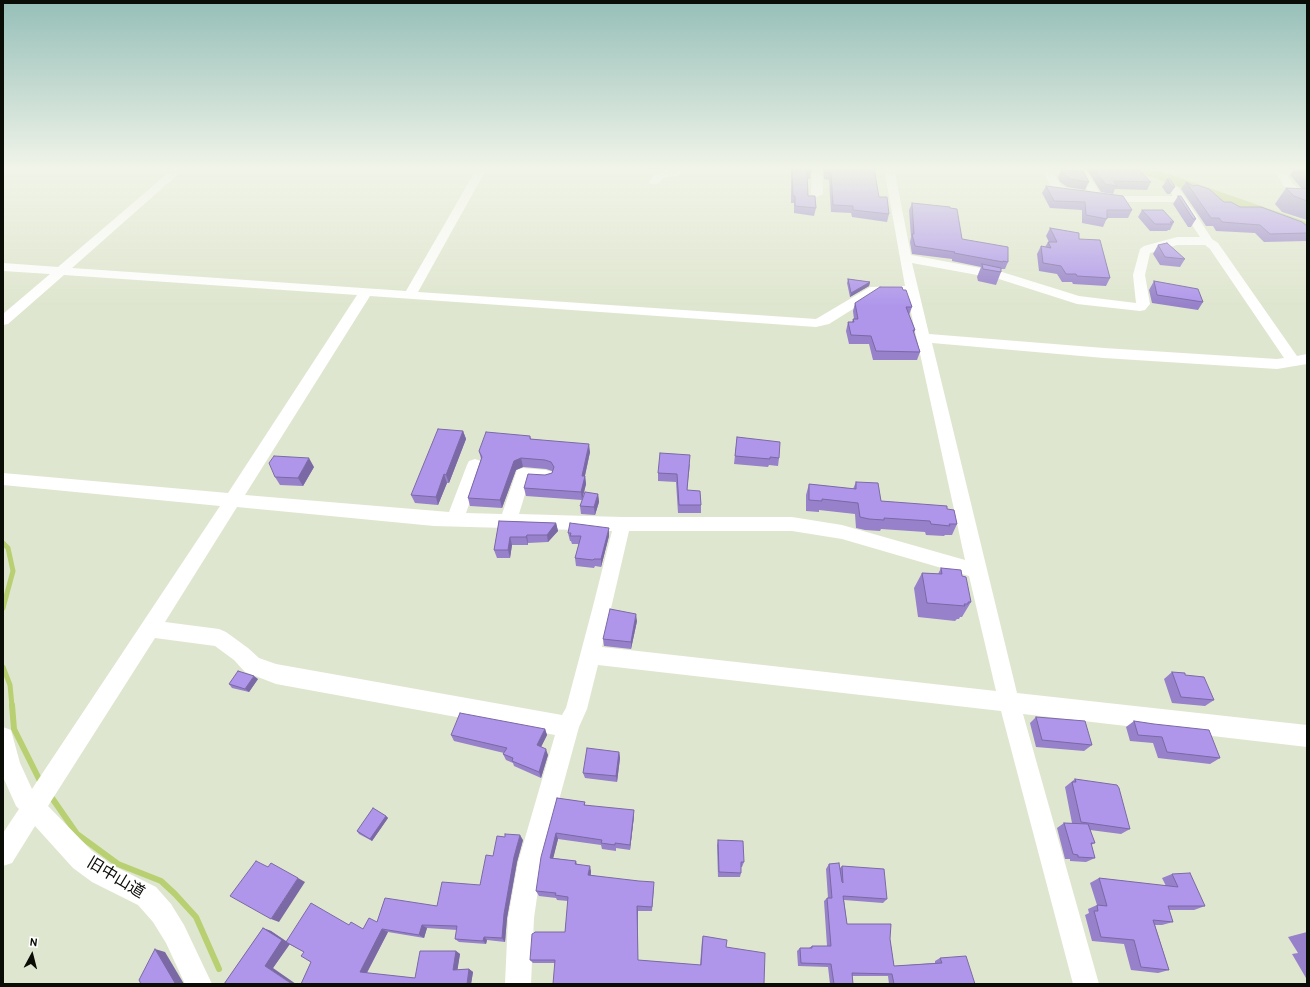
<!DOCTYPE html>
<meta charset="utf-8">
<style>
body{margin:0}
#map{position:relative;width:1310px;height:987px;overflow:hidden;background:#dfe6cf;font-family:Overpass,sans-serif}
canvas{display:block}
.frame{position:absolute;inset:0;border:4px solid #0a0c06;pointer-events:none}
.north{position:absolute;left:12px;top:935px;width:40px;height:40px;-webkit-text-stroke:3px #fff;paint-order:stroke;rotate:7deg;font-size:11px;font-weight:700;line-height:16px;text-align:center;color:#0a0c06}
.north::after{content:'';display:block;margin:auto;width:14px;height:18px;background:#0a0c06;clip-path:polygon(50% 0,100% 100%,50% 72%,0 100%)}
</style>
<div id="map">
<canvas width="1310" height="987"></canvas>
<div class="frame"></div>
<div class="north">N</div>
</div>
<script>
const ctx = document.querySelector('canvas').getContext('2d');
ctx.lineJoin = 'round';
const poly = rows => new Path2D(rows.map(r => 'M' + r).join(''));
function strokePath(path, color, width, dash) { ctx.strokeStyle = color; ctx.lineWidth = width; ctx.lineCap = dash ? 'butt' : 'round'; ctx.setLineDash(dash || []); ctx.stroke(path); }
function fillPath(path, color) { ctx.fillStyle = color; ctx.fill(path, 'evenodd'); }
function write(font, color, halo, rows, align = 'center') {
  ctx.font = font + ' Overpass,"Noto Sans JP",sans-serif'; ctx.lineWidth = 4; ctx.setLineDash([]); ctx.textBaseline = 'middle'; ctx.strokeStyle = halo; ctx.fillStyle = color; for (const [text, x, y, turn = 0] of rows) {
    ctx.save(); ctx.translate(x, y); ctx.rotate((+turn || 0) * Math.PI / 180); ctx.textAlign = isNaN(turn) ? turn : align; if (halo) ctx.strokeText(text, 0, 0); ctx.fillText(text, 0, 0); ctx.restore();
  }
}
const streamFar1 = poly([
 [3,543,8,548,13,571,3,608],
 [3,667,10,685,12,706]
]);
const stream = poly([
 [12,705,14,729,40,781],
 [52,798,77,834,118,864,161,881,175,894,196,917,219,969]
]);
const minor = poly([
 [174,168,185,168,72,268,406,291,477,168,487,168,418,292,816,319,870,287,905,286,884,168,894,168,911,255,1002,272,1079,296,1136,303,1133,275,1140,249,1144,246,1177,237,1200,237,1177,202,1115,202,1092,198,1080,177,1073,168,1084,168,1090,176,1100,194,1115,196,1173,196,1162,178,1163,176,1171,176,1212,239,1218,243,1297,356,1307,354,1307,364,1277,369,1104,358,932,343,1017,693,1307,725,1307,747,1023,714,1099,984,1073,984,1001,711,598,665,587,709,579,727,542,862,534,918,531,984,505,984,508,918,518,862,555,735,276,684,245,672,234,660,215,646,155,638,48,806,91,850,110,864,156,887,171,904,184,925,212,984,185,984,166,943,153,922,138,905,92,882,73,868,35,826,12,863,3,866,3,833,19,809,16,806,3,777,3,727,11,730,20,763,32,789,220,506,3,485,3,473,228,493,357,295,64,275,8,324,3,325,3,314,50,274,3,271,3,263,58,267,174,168],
 [1177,245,1205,245,1210,249,1284,358,1277,359,1104,348,929,334,912,263,999,279,1077,304,1140,311,1145,310,1150,304,1145,275,1150,253,1177,245],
 [877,294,907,294,965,560,842,525,792,517,622,517,519,514,529,481,546,482,552,480,554,476,552,472,546,470,523,468,517,470,502,514,466,513,483,465,481,461,475,459,469,461,467,465,449,512,245,495,370,296,816,327,829,324,877,294],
 [237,507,434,526,612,531,592,610,566,708,562,715,276,664,259,658,248,648,226,632,219,629,165,622,237,507],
 [629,531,792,531,842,539,969,576,996,691,602,647,629,531],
 [673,168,683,168,679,175,663,178,658,184,650,184,649,182,656,173,671,170,673,168],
 [812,168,822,168,823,194,817,197,811,194,812,168],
 [1041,168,1051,168,1061,186,1081,191,1083,193,1077,196,1059,193,1053,190,1041,168],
 [1273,168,1283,168,1293,184,1307,197,1307,206,1303,205,1285,188,1273,168]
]);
const major = poly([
 [1132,168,1152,168,1307,222,1307,232,1134,171,1132,168]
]);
const wall = poly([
 [791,168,812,168,810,179,807,179,808,196,816,208,814,216,794,213,794,203,791,203],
 [823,168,874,168,879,197,889,214,887,222,852,217,851,213,831,212,829,180,824,179],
 [1086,168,1137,168,1151,182,1147,190,1115,189,1113,194,1101,192],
 [1295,168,1307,168,1307,220,1282,212,1275,204,1286,188,1302,189,1290,175],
 [1061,170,1089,182,1085,190,1067,187,1060,182,1058,178],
 [1167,179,1175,187,1170,194,1167,194,1162,187],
 [1186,182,1224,202,1307,226,1307,241,1264,242,1255,233,1216,231,1213,226,1206,226,1181,189],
 [1046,186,1132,210,1128,218,1107,218,1103,227,1082,223,1082,210,1050,208,1042,193],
 [1178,196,1196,219,1191,227,1188,227,1173,204],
 [912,203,950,208,962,239,1008,262,1005,269,1001,269,1001,272,996,285,978,281,977,277,981,267,952,261,952,259,912,254,910,242,911,237,909,210],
 [1142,210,1174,222,1170,230,1168,230,1167,231,1150,231,1138,217],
 [1050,228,1079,239,1110,278,1106,286,1073,284,1072,282,1062,282,1057,274,1039,271,1037,254,1041,246,1045,247,1048,242,1049,242,1046,236],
 [1158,245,1185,259,1180,267,1160,265,1153,254],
 [848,279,870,282,869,286,850,297,847,283],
 [1154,281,1203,302,1198,310,1152,303,1149,290],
 [855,303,912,307,909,315,915,330,914,333,920,352,917,360,873,360,869,344,849,344,846,331,848,322,852,322,853,319,854,319,853,311],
 [463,431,466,439,449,483,447,483,438,505,415,503,411,495],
 [530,436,531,439,590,452,585,476,586,484,582,500,526,496,524,488,545,475,552,473,552,471,546,469,523,467,516,470,502,508,470,506,468,498,481,459,479,451],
 [737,437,779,458,778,466,769,465,768,467,734,464],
 [690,464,687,490,701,505,701,513,678,513,676,482,658,481,658,473],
 [314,467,303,486,280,485,275,477],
 [856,482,881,501,947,509,957,524,952,535,945,535,944,536,926,535,925,532,881,529,880,531,865,530,856,528,855,514,819,510,819,512,806,511,806,495,809,484,853,489],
 [598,494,599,502,595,515,581,514,580,506],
 [499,521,556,523,558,531,548,542,528,543,528,545,512,545,510,558,497,558,494,550],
 [568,533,609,536,601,567,595,566,594,568,576,566,575,558,579,544,572,544,571,541,570,541],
 [941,568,962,576,971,602,962,617,960,617,959,619,957,619,955,621,918,617,914,588,922,573,938,574],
 [637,621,631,649,604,646,603,639],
 [1172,672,1185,675,1214,700,1205,706,1172,703,1164,679],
 [258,679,249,692,232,688,229,684],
 [1036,717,1092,745,1084,751,1036,747,1030,723],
 [1134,721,1220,758,1210,764,1158,758,1153,743,1130,741,1126,727],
 [545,729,547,735,541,747,548,755,541,778,514,766,513,763,506,760,503,754,504,753,454,741,451,735],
 [619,752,620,758,617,782,585,778,583,773],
 [1075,779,1130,829,1121,834,1090,830,1095,843,1091,845,1095,858,1086,862,1070,861,1070,859,1065,859,1057,828,1064,823,1072,823,1065,787],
 [557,798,585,802,585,805,634,816,630,850,616,848,616,851,602,849,601,845,558,839,553,858,576,861,577,864,591,871,591,875,654,887,652,911,638,911,638,960,700,965,702,940,703,936,726,947,764,984,554,963,533,963,530,960,565,932,568,901,557,900,556,898,539,896,536,891],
 [386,816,388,818,372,841,359,834,357,831],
 [523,840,517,862,507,918,505,942,487,940,486,944,459,942,455,939,457,930,427,928,424,938,388,932,367,973,415,978,456,951,460,954,457,970,469,969,473,972,471,984,301,984,311,962,304,952,289,944,273,968,224,984,263,928,271,931,286,941,349,925,363,929,377,922,437,906,480,885,493,856],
 [718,840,744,862,742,867,741,867,741,873,740,877,718,877,717,845],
 [829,864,840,868,842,866,887,899,883,903,844,900,847,924,890,939,894,966,935,963,935,961,940,958,975,984,889,984,888,976,852,976,853,984,830,984,828,967,798,966,797,951,800,948,809,948,812,946,827,946,824,901,827,898,828,898,826,869],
 [1172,874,1205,906,1194,910,1169,910,1173,922,1162,925,1155,925,1169,970,1158,973,1131,970,1124,944,1092,941,1085,915,1089,913,1088,909,1097,905,1090,883,1099,878,1166,886,1162,878],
 [1307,932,1307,978,1306,978,1292,954,1298,953,1288,937]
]);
const shadedWall = poly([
 [870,282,869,286,850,297,851,293],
 [463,431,466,439,449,483,446,475],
 [589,444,590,452,583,484,582,476],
 [309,458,314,467,303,486,298,478],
 [521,458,523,467,516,470,502,508,500,500,514,461],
 [444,474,447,483,438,505,436,497],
 [585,476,586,484,582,500,581,492],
 [598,494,599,502,595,515,594,507],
 [556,523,558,531,548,542,547,535],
 [609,528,609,536,601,567,601,559],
 [527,535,528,543,528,545,526,537],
 [510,537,512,545,510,558,508,550],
 [636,614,637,621,631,649,631,642],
 [254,676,258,679,249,692,245,689],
 [545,729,547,735,539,751,537,745],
 [546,749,548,755,541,778,539,772],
 [619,752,620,758,617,782,616,776],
 [634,810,634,816,630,850,630,845],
 [386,816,388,818,372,841,370,839],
 [556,833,558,839,552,863,550,858],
 [520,835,523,840,517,862,507,918,505,942,502,938,504,914,514,857],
 [590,866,591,871,590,880,588,875],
 [298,878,305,882,279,922,271,919],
 [637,906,638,911,638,964,638,960],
 [422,925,427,928,424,938,419,935],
 [263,928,271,931,290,944,273,968,296,984,292,984,265,966],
 [382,929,388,932,366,974,360,972],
 [484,937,487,940,486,944,483,941],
 [155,949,165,952,184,984,174,984],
 [456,951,460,954,457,973,453,970],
 [469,969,473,972,471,984,467,984]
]);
const building = poly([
 [792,168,812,168,811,172,807,171,808,196,815,196,816,208,795,206,795,196,793,196,792,168],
 [825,168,874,168,879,197,887,197,889,214,853,210,853,206,833,205,831,173,825,172,825,168],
 [1094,168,1137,168,1151,182,1114,181,1117,186,1105,184,1094,168],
 [1061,170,1083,171,1089,182,1070,179,1064,174,1061,170],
 [1167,179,1170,179,1175,187,1172,187,1167,179],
 [1186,182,1193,186,1197,185,1209,189,1224,202,1231,202,1240,207,1261,207,1302,222,1307,226,1307,233,1270,234,1260,225,1222,222,1219,218,1211,218,1186,182],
 [1046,186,1123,196,1132,210,1107,210,1107,219,1086,215,1085,202,1054,201,1046,186],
 [1286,188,1307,189,1307,201,1294,196,1286,188],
 [1178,196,1181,196,1196,219,1193,219,1178,196],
 [912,203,950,207,950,208,957,209,962,239,1008,247,1008,262,1003,261,1003,262,954,253,955,252,915,246,912,234,914,234,912,203],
 [1142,210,1163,210,1174,222,1170,222,1172,224,1155,224,1142,210],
 [1050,228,1079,233,1079,239,1100,240,1110,278,1077,276,1076,274,1066,274,1061,266,1043,263,1041,246,1051,248,1048,242,1057,242,1050,228],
 [1167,243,1185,259,1165,257,1158,245,1167,243],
 [982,264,1001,268,1001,272,983,269,982,264],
 [848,279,870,282,851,293,848,279],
 [1154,281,1198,289,1203,302,1157,295,1154,281],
 [880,287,902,287,903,290,906,290,912,307,906,307,915,330,913,330,920,352,876,351,871,336,851,335,848,322,854,322,853,319,858,319,855,303,880,287],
 [438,429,463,431,446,475,444,474,436,497,411,495,438,429],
 [486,432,530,436,530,439,589,444,582,476,585,476,581,492,524,488,528,474,545,475,552,473,554,467,551,462,545,460,521,458,514,461,500,500,468,498,482,457,479,451,486,432],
 [737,437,780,442,779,458,770,457,770,459,735,456,737,437],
 [660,453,690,455,687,490,700,491,701,505,679,505,677,474,658,473,660,453],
 [274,456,309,458,298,478,275,477,269,463,274,456],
 [856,482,878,483,881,501,947,506,947,509,954,510,957,524,949,524,950,526,931,524,930,521,884,518,884,520,869,519,860,517,858,503,822,499,822,501,809,500,809,484,856,489,856,482],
 [585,492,598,494,594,507,580,506,585,492],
 [499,521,556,523,547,535,527,535,526,537,510,537,508,550,494,550,499,521],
 [570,523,609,528,601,559,594,559,593,560,575,558,581,536,570,536,571,533,568,533,570,523],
 [941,568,961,570,962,576,966,577,971,602,968,602,968,604,964,604,965,606,927,603,922,573,942,574,941,568],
 [610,609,636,614,631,642,603,639,610,609],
 [238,671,254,676,245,689,229,684,238,671],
 [1172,672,1185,673,1185,675,1204,677,1214,700,1181,697,1172,672],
 [460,713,545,729,537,745,546,749,539,772,512,761,513,758,503,754,507,748,451,735,460,713],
 [1036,717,1085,721,1092,745,1042,740,1036,717],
 [1134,721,1154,724,1209,730,1220,758,1167,752,1162,737,1138,735,1134,721],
 [587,748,619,752,616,776,583,773,587,748],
 [1075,779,1117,785,1119,788,1130,829,1081,822,1072,782,1076,782,1075,779],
 [557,798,585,802,584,805,634,810,630,845,615,843,615,845,601,843,602,840,556,833,550,858,576,861,575,864,590,866,588,875,639,881,654,882,652,907,637,906,638,960,701,965,703,936,727,940,726,947,765,953,764,984,553,984,555,960,530,960,532,934,534,933,535,932,565,932,568,897,555,895,556,893,536,891,541,857,557,798],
 [373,808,386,816,370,839,357,831,373,808],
 [1064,823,1088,824,1095,843,1091,843,1095,858,1078,857,1078,855,1073,854,1064,823],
 [505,834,520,835,514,857,504,914,502,938,484,937,483,941,455,939,457,926,422,925,419,935,382,929,360,972,415,978,420,951,456,951,453,970,469,969,467,984,301,984,311,962,301,956,304,952,286,942,311,903,349,925,351,922,363,929,369,918,377,922,385,898,437,906,442,882,480,885,486,855,493,856,497,836,505,837,505,834],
 [718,840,743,841,744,862,741,862,741,873,719,872,718,840],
 [256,861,268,867,271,863,298,878,271,919,230,896,256,861],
 [839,863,842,882,843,883,842,866,884,869,887,899,843,896,847,924,891,924,890,939,894,966,942,963,940,958,966,956,975,984,894,984,892,974,852,973,853,984,834,984,831,964,801,963,800,948,812,948,812,946,831,946,827,898,832,898,829,864,839,863],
 [1190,873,1205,906,1168,906,1173,922,1153,920,1169,970,1141,967,1134,940,1101,937,1094,911,1098,911,1097,905,1107,906,1099,878,1178,887,1172,874,1190,873],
 [263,928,282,940,265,966,292,984,224,984,263,928],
 [155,949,175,983,174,984,141,984,139,980,155,949]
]);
const nearStreetnames = [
 ["旧中山道",115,879,31]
];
strokePath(streamFar1, '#b8d071', 5);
strokePath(stream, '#b8d071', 6);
fillPath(minor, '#fff');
fillPath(major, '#bfcf83');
fillPath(wall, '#9681ca');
fillPath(shadedWall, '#7a69a4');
fillPath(building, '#af96eb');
strokePath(building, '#7a69a4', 1);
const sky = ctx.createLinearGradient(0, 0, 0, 306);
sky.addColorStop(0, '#95bfb8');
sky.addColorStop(0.55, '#f1f4e9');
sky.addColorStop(1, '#f1f4e900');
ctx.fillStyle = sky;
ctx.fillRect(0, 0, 1310, 306);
write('16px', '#0a0c06', '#fff', nearStreetnames);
</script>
